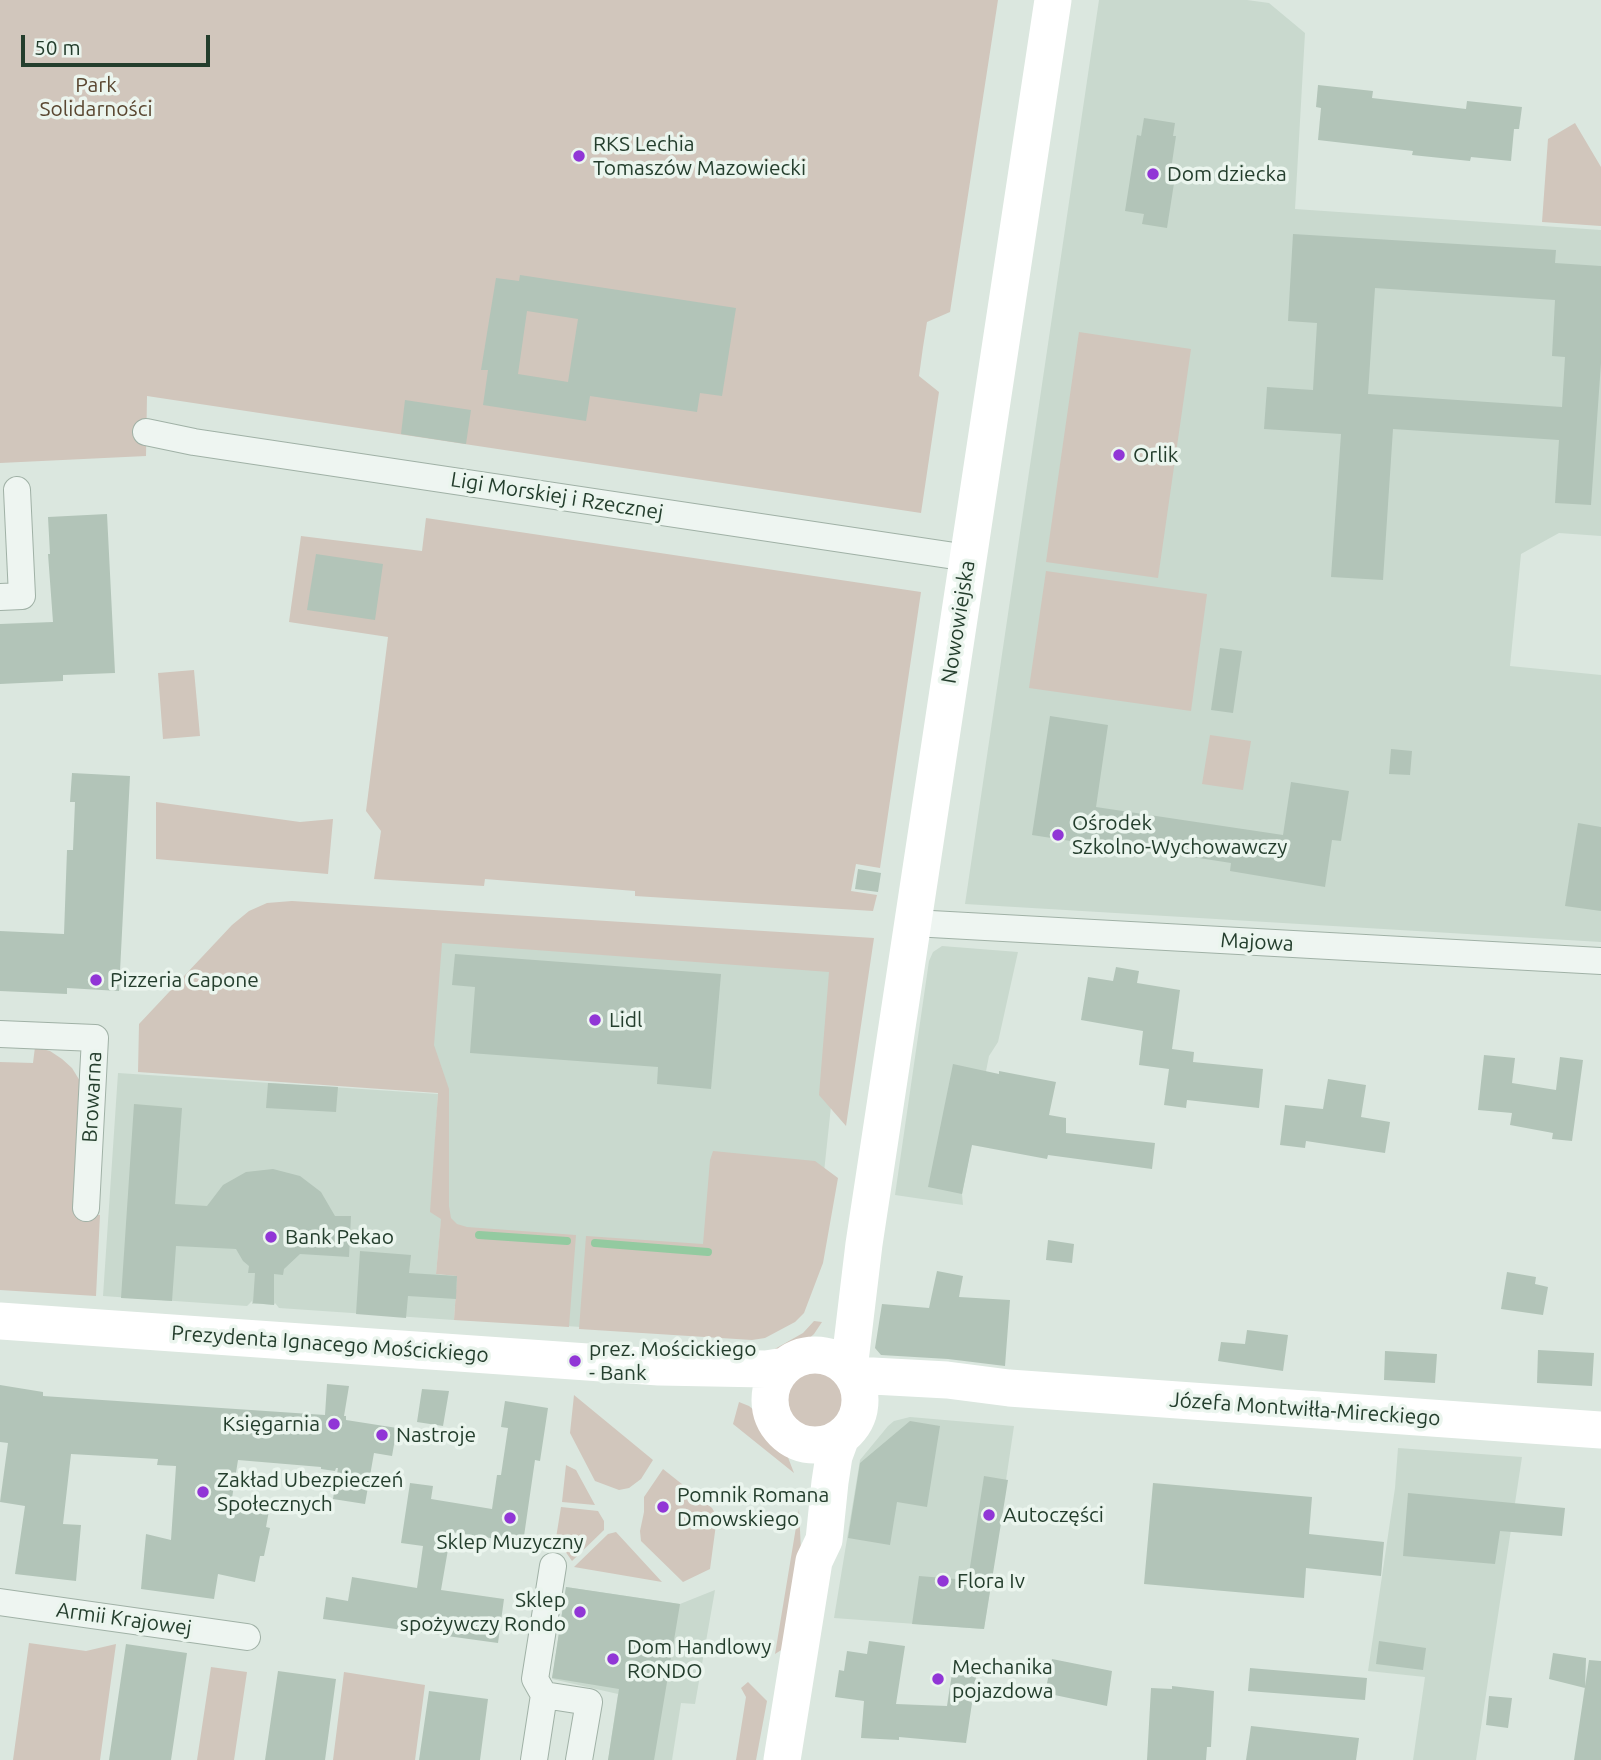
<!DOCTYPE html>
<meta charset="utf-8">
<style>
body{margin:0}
#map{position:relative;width:1601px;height:1760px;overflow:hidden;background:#dbe7df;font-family:Ubuntu,sans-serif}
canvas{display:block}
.scale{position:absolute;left:21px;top:35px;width:189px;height:32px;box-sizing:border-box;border:4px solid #243e2d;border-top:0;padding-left:9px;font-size:21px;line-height:24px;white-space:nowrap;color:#243e2d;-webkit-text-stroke:5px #ebf5ee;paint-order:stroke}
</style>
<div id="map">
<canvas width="1601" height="1760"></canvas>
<div class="scale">50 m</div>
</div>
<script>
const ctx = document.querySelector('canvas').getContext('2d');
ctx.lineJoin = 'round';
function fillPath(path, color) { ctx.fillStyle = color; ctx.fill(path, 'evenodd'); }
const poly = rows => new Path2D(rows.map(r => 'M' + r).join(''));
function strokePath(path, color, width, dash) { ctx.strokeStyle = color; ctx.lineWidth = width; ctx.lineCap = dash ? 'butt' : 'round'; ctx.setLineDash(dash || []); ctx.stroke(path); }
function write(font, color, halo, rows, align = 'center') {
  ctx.font = font + ' Ubuntu,sans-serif'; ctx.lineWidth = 7; ctx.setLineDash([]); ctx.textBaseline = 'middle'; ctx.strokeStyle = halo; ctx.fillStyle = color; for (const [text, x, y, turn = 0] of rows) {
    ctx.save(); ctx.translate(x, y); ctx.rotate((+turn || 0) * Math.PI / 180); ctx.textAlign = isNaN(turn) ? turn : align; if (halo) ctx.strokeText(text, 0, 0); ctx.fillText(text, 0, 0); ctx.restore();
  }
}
const built = poly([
 [1099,0,1247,0,1269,3,1305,33,1295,209,1601,230,1601,536,1559,533,1521,554,1510,666,1601,675,1601,942,965,904],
 [251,920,848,946,815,1257,753,1338,456,1319,459,1275,441,1222,436,1274,457,1276,454,1320,279,1308,275,1303,274,1305,263,1304,252,1304,252,1301,247,1306,103,1296,118,1073,438,1094,431,1213,447,1092],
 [942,946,1018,952,998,1042,989,1056,962,1194,963,1205,895,1195,929,961,933,952],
 [910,1417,1014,1426,984,1629,834,1618,860,1460,888,1426,894,1421],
 [1398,1448,1522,1457,1476,1760,1413,1760,1425,1677,1368,1671,1395,1488],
 [566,1587,680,1604,715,1590,695,1704,681,1703,672,1760,608,1760,618,1694,552,1679]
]);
const green = poly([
 [0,0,998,0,950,312,927,322,923,347,919,376,939,392,921,513,147,396,146,456,0,463],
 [1575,123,1601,167,1601,226,1542,222,1548,139],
 [1079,332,1191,349,1158,578,1046,562],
 [426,518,921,592,880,868,856,864,851,891,877,895,873,911,635,896,635,891,485,879,484,886,374,879,381,831,366,811,388,637,289,622,301,536,422,551],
 [1046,571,1207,594,1191,711,1029,688],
 [194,670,200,736,163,739,158,673],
 [1210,735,1251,741,1243,790,1202,784],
 [156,802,300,822,333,819,328,874,156,859],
 [292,901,874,938,846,1126,819,1095,829,972,442,943,434,1045,449,1089,449,1206,451,1218,457,1224,467,1227,576,1235,569,1327,454,1320,457,1276,436,1274,441,1219,430,1212,438,1093,138,1072,139,1024,232,925,249,911,267,903],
 [35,1047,50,1051,62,1059,72,1068,83,1086,77,1213,100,1215,96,1296,0,1290,0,1062,33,1063],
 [713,1151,815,1161,838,1178,823,1263,804,1313,795,1322,765,1338,752,1340,579,1329,586,1236,703,1244,710,1160],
 [814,1321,822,1322,814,1334,804,1343,790,1349,773,1350,803,1333],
 '788 1400a28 28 0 1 1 56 0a28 28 0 1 1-56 0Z',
 [574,1395,653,1460,641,1479,629,1488,619,1490,595,1481,570,1433],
 [739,1402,749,1406,762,1417,773,1437,784,1447,794,1473,733,1424],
 [566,1465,576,1470,595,1505,562,1502],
 [663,1469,712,1508,717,1517,710,1569,683,1582,641,1541,640,1531,644,1512,644,1497],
 [561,1507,598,1511,604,1521,604,1530,572,1561,556,1538],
 [799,1509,801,1551,786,1647,775,1654],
 [616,1532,662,1582,574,1567,608,1534],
 [29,1643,86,1651,116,1644,100,1760,13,1760],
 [211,1667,247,1672,234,1760,197,1760],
 [344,1672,425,1685,415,1760,333,1760],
 [748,1682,767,1701,756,1760,736,1760,746,1697,741,1688]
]);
const stream = poly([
 [479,1235,567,1241],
 [595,1243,708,1252]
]);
const building = poly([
 [1318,85,1373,91,1372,98,1466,109,1467,101,1522,107,1519,129,1514,129,1511,161,1471,157,1470,161,1412,155,1413,151,1318,140,1321,108,1316,107],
 [1144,118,1175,123,1173,136,1176,136,1170,176,1175,177,1167,228,1142,224,1144,214,1125,211,1137,135,1141,136],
 [1293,234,1556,250,1555,263,1601,266,1601,363,1591,505,1555,503,1559,440,1393,429,1383,580,1331,577,1341,434,1264,429,1267,387,1313,390,1317,323,1288,321],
 [1375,288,1555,300,1552,356,1565,357,1562,407,1368,394],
 [520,275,736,308,722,396,700,393,697,412,590,396,586,421,483,405,488,370,481,370,496,278,519,281],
 [527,311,578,319,568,382,518,374],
 [405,400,471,410,466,444,401,434],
 [107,514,115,673,63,675,63,681,0,684,0,624,53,622,48,554,50,554,48,517],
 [316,554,383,564,375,620,307,610],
 [1220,648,1242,651,1233,713,1211,710],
 [1050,716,1108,725,1096,807,1283,835,1291,782,1349,791,1341,841,1332,840,1325,887,1230,871,1231,863,1090,841,1090,844,1032,835],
 [1391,749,1412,751,1410,775,1389,774],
 [72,773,130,776,119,991,67,988,67,994,0,991,0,931,64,934,67,850,73,850,75,802,70,802],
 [1578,823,1601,827,1601,911,1565,906],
 [858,869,881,873,878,892,855,889],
 [455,954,721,974,711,1089,657,1084,658,1067,470,1053,475,987,452,985],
 [1116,967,1139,971,1137,983,1180,990,1172,1049,1194,1052,1193,1062,1263,1069,1259,1108,1187,1100,1186,1108,1164,1105,1169,1069,1139,1065,1143,1031,1081,1020,1088,977,1113,981],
 [1484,1055,1515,1058,1512,1083,1556,1090,1560,1057,1583,1060,1572,1141,1552,1139,1553,1133,1510,1125,1512,1113,1478,1110],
 [953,1064,999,1074,999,1071,1056,1082,1049,1115,1066,1118,1066,1133,1155,1143,1152,1169,1048,1155,1047,1159,972,1145,962,1194,928,1187],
 [1328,1079,1366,1085,1361,1117,1390,1122,1385,1153,1306,1141,1305,1148,1280,1145,1285,1105,1323,1109],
 [268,1083,338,1087,336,1112,266,1108],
 [134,1104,182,1108,175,1204,207,1206,223,1185,246,1172,273,1169,300,1176,321,1192,335,1216,351,1216,349,1257,300,1254,284,1269,283,1275,274,1274,274,1305,253,1303,255,1273,248,1273,249,1266,243,1261,236,1249,176,1246,172,1301,121,1298],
 [1048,1240,1074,1244,1072,1263,1046,1260],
 [360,1251,411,1255,409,1273,457,1276,456,1299,408,1296,406,1318,356,1314],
 [937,1271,963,1276,959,1297,1010,1300,1005,1366,948,1359,881,1355,875,1348,882,1304,929,1308],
 [1507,1272,1536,1277,1535,1284,1548,1287,1543,1315,1501,1309],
 [1247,1330,1288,1335,1283,1371,1218,1361,1221,1342,1245,1344],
 [1538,1350,1594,1353,1592,1386,1537,1383],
 [1385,1351,1437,1354,1435,1383,1384,1380],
 [327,1384,349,1386,344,1416,346,1416,346,1420,397,1428,392,1456,374,1453,365,1504,333,1499,338,1468,336,1468,335,1471,321,1469,321,1467,238,1460,232,1498,270,1505,266,1527,270,1528,264,1556,260,1556,255,1582,218,1574,214,1599,141,1589,146,1534,171,1540,176,1466,157,1465,158,1459,71,1454,63,1524,81,1525,76,1581,15,1574,25,1506,0,1502,8,1443,0,1442,0,1385,43,1392,43,1396,325,1415],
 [422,1389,449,1391,443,1426,417,1422],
 [505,1401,548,1408,540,1461,535,1460,523,1543,451,1532,441,1590,504,1599,498,1643,323,1619,326,1597,348,1601,352,1577,417,1588,423,1546,401,1543,410,1483,433,1486,431,1499,492,1509,497,1475,501,1475,508,1428,501,1427],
 [910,1421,940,1426,927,1507,897,1502,890,1545,848,1538,860,1463],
 [984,1476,1008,1480,984,1629,912,1624,919,1576,968,1580],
 [1153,1483,1312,1497,1309,1534,1384,1542,1381,1576,1306,1568,1304,1598,1144,1584],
 [1408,1493,1565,1508,1562,1536,1500,1531,1495,1564,1403,1556],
 [566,1587,680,1604,654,1760,608,1760,619,1689,552,1678],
 [869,1641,905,1646,896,1704,947,1706,953,1667,977,1670,966,1743,899,1737,899,1740,861,1738,864,1701,835,1697,839,1670,844,1671,847,1651,867,1654],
 [1379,1641,1426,1648,1423,1670,1376,1664],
 [126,1644,187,1653,171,1760,109,1760],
 [1553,1653,1586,1658,1585,1688,1549,1679],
 [1052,1659,1112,1671,1107,1706,1045,1693],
 [1589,1660,1601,1661,1601,1760,1574,1760],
 [1250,1668,1367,1678,1365,1700,1248,1691],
 [278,1671,336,1679,325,1760,265,1760],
 [1172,1686,1214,1691,1211,1747,1207,1747,1206,1760,1147,1760,1151,1688,1172,1689],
 [429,1691,488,1699,480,1760,419,1760],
 [1489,1696,1512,1698,1508,1728,1486,1725],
 [1251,1726,1359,1738,1356,1760,1246,1760]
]);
const street = poly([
 [146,432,194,442,968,558],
 [0,597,22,596,17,490],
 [913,923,1601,961],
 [0,1034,95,1038,86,1208],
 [0,1602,247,1637],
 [544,1695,589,1702,579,1760],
 [534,1760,544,1695,535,1679,553,1566]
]);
const secondary = poly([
 [0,1321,659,1367,766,1369,785,1366],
 '770 1400a45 45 0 1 1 90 0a45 45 0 1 1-90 0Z',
 [849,1369,864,1244,1053,0],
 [854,1375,947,1380,1009,1388,1601,1430],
 [782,1760,814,1561,824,1540,830,1482,834,1456,841,1437]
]);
const markers = [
 [579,156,7,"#9136d6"],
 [1153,174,7,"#9136d6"],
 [1119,455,7,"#9136d6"],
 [1058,835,7,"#9136d6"],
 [96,980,7,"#9136d6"],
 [595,1020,7,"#9136d6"],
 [271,1237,7,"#9136d6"],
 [575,1361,7,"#9136d6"],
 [334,1424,7,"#9136d6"],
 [382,1435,7,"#9136d6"],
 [203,1492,7,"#9136d6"],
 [663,1507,7,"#9136d6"],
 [989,1515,7,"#9136d6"],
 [510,1518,7,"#9136d6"],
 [943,1581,7,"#9136d6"],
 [580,1612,7,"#9136d6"],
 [613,1659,7,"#9136d6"],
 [938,1679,7,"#9136d6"]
];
const parkNames = [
 ["Park",96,85],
 ["Solidarności",96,109]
];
const poiNames = [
 ["RKS Lechia",593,144],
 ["Tomaszów Mazowiecki",593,168],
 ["Dom dziecka",1167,174],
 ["Orlik",1133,455],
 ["Ośrodek",1072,823],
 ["Szkolno-Wychowawczy",1072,847],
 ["Pizzeria Capone",110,980],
 ["Lidl",609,1020],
 ["Bank Pekao",285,1237],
 ["prez. Mościckiego",589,1349],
 ["- Bank",589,1373],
 ["Księgarnia",320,1424,"right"],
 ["Nastroje",396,1435],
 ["Zakład Ubezpieczeń",217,1480],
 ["Społecznych",217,1504],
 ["Pomnik Romana",677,1495],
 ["Dmowskiego",677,1519],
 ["Autoczęści",1003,1515],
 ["Sklep Muzyczny",510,1542,"center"],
 ["Flora Iv",957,1581],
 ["Sklep",566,1600,"right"],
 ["spożywczy Rondo",566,1624,"right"],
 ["Dom Handlowy",627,1647],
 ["RONDO",627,1671],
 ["Mechanika",952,1667],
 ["pojazdowa",952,1691]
];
const streetNames = [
 ["Ligi Morskiej i Rzecznej",557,496,9],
 ["Nowowiejska",958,622,-81],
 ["Majowa",1257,942,3],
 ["Browarna",92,1097,-87],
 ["Prezydenta Ignacego Mościckiego",330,1344,4],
 ["Józefa Montwiłła-Mireckiego",1305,1409,4],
 ["Armii Krajowej",124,1619,8]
];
fillPath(built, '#c9d9ce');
fillPath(green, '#d1c6bc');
strokePath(stream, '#93caa0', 8);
fillPath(building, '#b2c4b8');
strokePath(street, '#a0b1a6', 28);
strokePath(street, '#eef5f1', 26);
strokePath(secondary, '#fff', 37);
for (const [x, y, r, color] of markers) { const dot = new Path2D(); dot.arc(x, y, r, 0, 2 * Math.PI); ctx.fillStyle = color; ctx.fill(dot); strokePath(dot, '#ebf5ee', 2.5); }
write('21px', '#5a4731', '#ebf5ee', parkNames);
write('21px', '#243e2d', '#ebf5ee', poiNames, 'left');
write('21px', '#243e2d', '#ebf5ee', streetNames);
</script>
